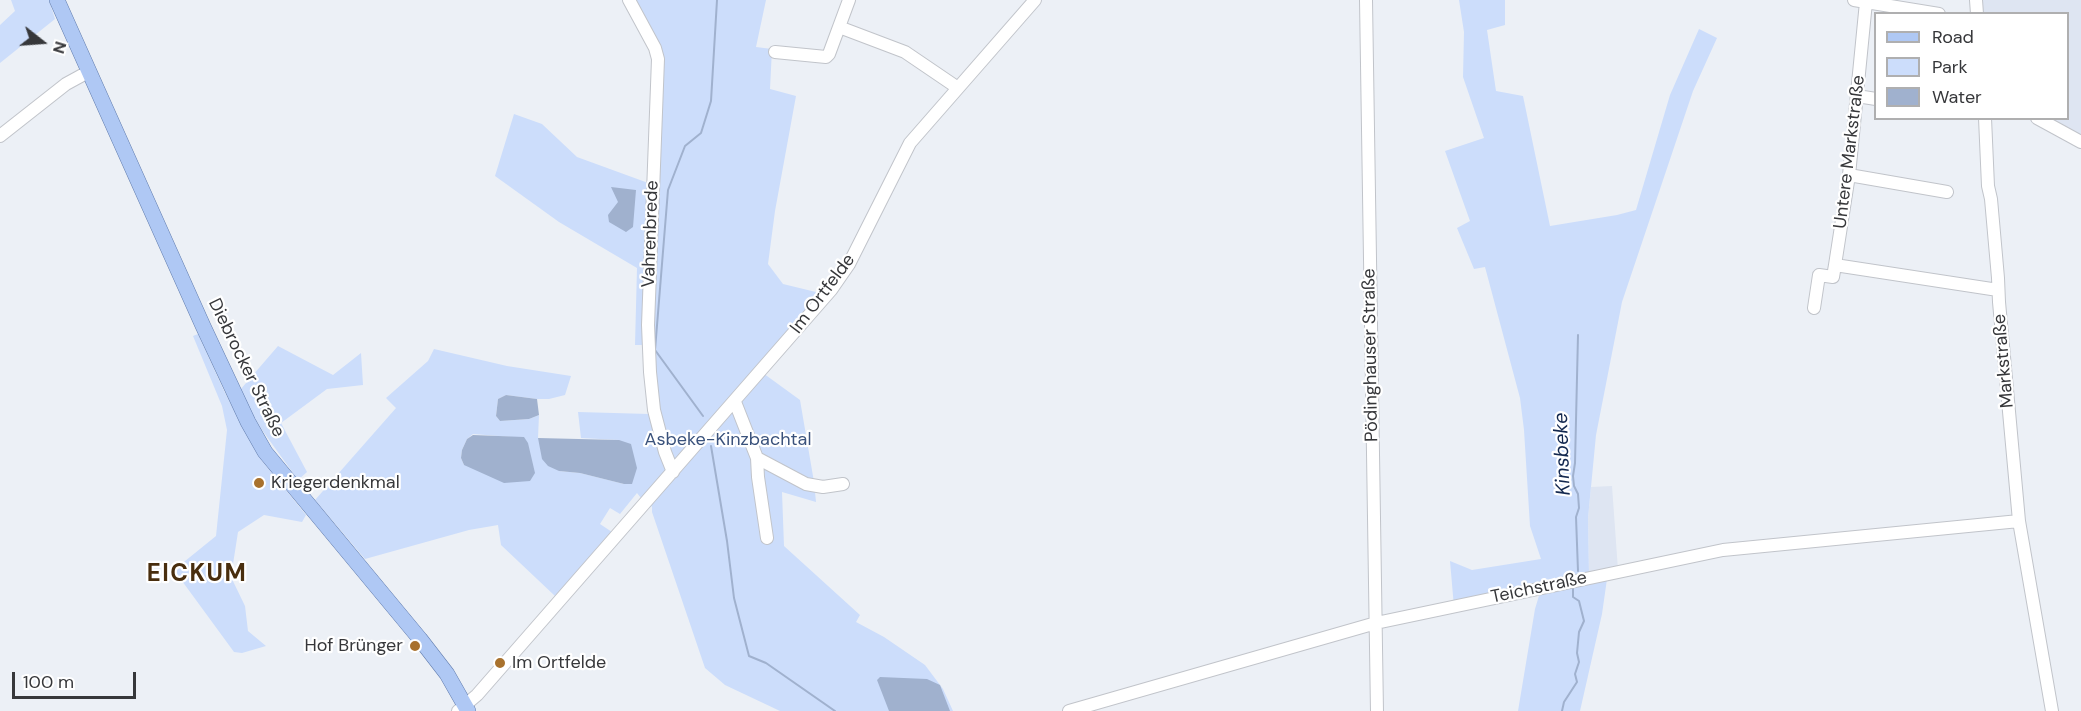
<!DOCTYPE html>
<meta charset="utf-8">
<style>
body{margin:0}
#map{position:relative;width:2081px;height:711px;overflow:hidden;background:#ecf0f6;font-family:"DM Sans",sans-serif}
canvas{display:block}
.legend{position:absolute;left:1874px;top:12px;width:195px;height:108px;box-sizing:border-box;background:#fff;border:2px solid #afafb0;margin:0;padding:8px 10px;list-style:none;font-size:18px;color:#36373a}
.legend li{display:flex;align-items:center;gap:12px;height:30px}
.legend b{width:30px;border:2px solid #afafb0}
.north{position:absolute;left:12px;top:12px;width:60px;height:60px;-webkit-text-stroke:4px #fff;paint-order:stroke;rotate:107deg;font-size:16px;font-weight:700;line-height:24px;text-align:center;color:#36373a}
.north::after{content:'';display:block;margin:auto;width:21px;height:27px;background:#36373a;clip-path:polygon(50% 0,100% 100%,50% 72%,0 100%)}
.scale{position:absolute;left:12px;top:672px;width:124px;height:27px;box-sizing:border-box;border:3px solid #36373a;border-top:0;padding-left:8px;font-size:18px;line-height:21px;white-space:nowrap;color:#36373a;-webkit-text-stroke:4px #fff;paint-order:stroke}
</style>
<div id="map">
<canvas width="2081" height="711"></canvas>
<ul class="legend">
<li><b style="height:8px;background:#afc8f4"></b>Road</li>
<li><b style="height:16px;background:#ccddfb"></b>Park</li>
<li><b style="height:16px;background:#a0b1ce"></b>Water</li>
</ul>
<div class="north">N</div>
<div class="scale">100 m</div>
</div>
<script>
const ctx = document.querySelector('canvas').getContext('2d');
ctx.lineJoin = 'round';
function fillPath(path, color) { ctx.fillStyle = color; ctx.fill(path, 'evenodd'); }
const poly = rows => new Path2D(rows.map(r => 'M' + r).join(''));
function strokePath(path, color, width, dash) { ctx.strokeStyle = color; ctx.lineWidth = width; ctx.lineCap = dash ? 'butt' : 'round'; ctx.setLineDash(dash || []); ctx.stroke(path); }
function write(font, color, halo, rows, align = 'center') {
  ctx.font = font + ' "DM Sans",sans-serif'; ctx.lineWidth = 4.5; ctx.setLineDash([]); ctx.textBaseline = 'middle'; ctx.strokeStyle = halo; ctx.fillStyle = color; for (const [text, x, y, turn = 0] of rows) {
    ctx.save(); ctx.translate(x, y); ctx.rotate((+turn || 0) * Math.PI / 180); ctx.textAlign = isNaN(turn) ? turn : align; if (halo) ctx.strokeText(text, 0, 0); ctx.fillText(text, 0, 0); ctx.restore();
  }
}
const built = poly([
 [1982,0,2081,0,2081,138,2040,119,2068,118,2068,14,1983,13],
 [1612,486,1618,570,1589,576,1588,518,1591,487]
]);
const green = poly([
 [11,0,49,0,55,19,0,63,0,25,15,11],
 [631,0,766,0,756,47,772,49,770,89,796,96,775,211,768,264,783,284,820,293,756,368,800,400,814,482,816,502,782,492,784,546,860,615,856,622,884,637,925,665,943,689,953,711,780,711,725,685,705,668,652,512,652,506,649,508,637,493,620,514,610,508,600,524,612,532,555,596,501,545,498,525,469,530,365,559,315,500,396,408,386,398,428,361,434,349,507,366,571,376,565,395,549,399,537,399,506,395,498,399,496,416,500,421,529,419,539,415,538,438,559,471,580,473,624,484,619,440,581,438,578,412,649,414,646,345,635,345,637,268,559,222,495,176,514,114,542,124,577,157,651,184,652,53,648,43,636,26,639,19],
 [473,434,524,438,464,465,461,458,462,450,467,439],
 [1459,0,1505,0,1505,25,1487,30,1496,91,1523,96,1550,226,1617,215,1636,210,1670,95,1699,29,1717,38,1693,91,1622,302,1596,435,1588,518,1589,576,1608,572,1602,614,1580,711,1518,711,1535,609,1541,589,1454,607,1450,561,1472,570,1541,559,1530,526,1524,430,1520,398,1485,267,1474,269,1457,228,1470,221,1445,151,1484,138,1463,77,1464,32],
 [198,334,225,393,259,457,306,515,302,522,264,515,238,532,231,577,245,606,248,631,266,646,242,653,234,652,174,570,216,536,227,430,222,406,193,336],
 [278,346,333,375,361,353,363,385,327,389,281,423,307,472,298,480,262,430,248,407,240,390]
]);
const water = poly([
 [611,187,636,190,633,227,626,232,609,222,608,215,618,202],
 [506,395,537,399,539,415,529,419,500,421,496,416,498,399],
 [473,435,524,437,528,443,535,473,530,481,504,483,464,465,461,458,462,450,467,439],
 [538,438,619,440,631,444,637,468,632,484,624,484,580,473,559,471,548,466,542,459],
 [880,677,927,679,940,685,950,711,889,711,877,680]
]);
const stream = poly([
 [1578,335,1575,463,1573,476,1574,486,1578,494,1579,508,1576,517,1578,571],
 [703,416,655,350,668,190,685,146,701,133,711,101,717,0],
 [711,446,727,541,734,598,749,656,766,663,835,711],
 [1562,711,1564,702,1577,682,1575,674,1579,662,1577,653,1579,632,1584,621,1579,601,1573,597,1573,588]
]);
const minor = poly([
 [629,0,655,48,658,59,648,325,650,372,654,410,665,452,673,472],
 [1366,0,1377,711],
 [1854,0,1939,14],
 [1976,0,1977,14],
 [1866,2,1849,175,1835,265,1998,290],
 [839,27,905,52,958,88],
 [775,52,826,57,829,54,849,0],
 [1857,96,1876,99],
 [1985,118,1988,186,1991,199,1998,278,1999,302,2019,521,2052,711],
 [2037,118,2081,142],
 [0,136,66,84,88,72],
 [1849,175,1947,192],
 [1814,308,1819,275,1833,277,1835,265],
 [735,402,757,458,758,477,767,538],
 [757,458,806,484,823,487,843,484],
 [458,711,477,695,831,290,849,264,910,143,1035,0],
 [1069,711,1376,623,1723,550,2019,521]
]);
const major = poly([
 [57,0,203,326,248,422,265,452,420,639,447,674,468,711]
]);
const markers = [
 [259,483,6,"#a8712d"],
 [415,646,6,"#a8712d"],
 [500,663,6,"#a8712d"]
];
const streetNames = [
 ["Untere Markstraße",1850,152,-83],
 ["Vahrenbrede",651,234,-88],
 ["Im Ortfelde",823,294,-53],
 ["Pödinghauser Straße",1371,355,-91],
 ["Markstraße",2004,361,-95],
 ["Diebrocker Straße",246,368,64],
 ["Teichstraße",1539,588,-12]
];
const parkNames = [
 ["Asbeke-Kinzbachtal",728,440]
];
const poiNames = [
 ["Kriegerdenkmal",271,483],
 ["Hof Brünger",403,646,"right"],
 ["Im Ortfelde",512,663]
];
const waterNames = [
 ["Kinsbeke",1563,454,-92]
];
const districtNames = [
 ["EICKUM",197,575]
];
fillPath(built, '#dee5f2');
fillPath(green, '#ccddfb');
fillPath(water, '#a0b1ce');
strokePath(stream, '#a0b1ce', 2);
strokePath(minor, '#c1c4ca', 14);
strokePath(major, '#627dae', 16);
strokePath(minor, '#fff', 12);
strokePath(major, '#afc8f4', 15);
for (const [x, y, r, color] of markers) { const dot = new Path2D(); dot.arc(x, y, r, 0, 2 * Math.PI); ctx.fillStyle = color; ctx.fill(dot); strokePath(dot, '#fff', 2); }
write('18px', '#36373a', '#fff', streetNames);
write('18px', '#3a527c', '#fff', parkNames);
write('18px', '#36373a', '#fff', poiNames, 'left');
write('italic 20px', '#13284f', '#fff', waterNames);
ctx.letterSpacing = '1.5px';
write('bold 24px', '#492e0e', '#fff', districtNames);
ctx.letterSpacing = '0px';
</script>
